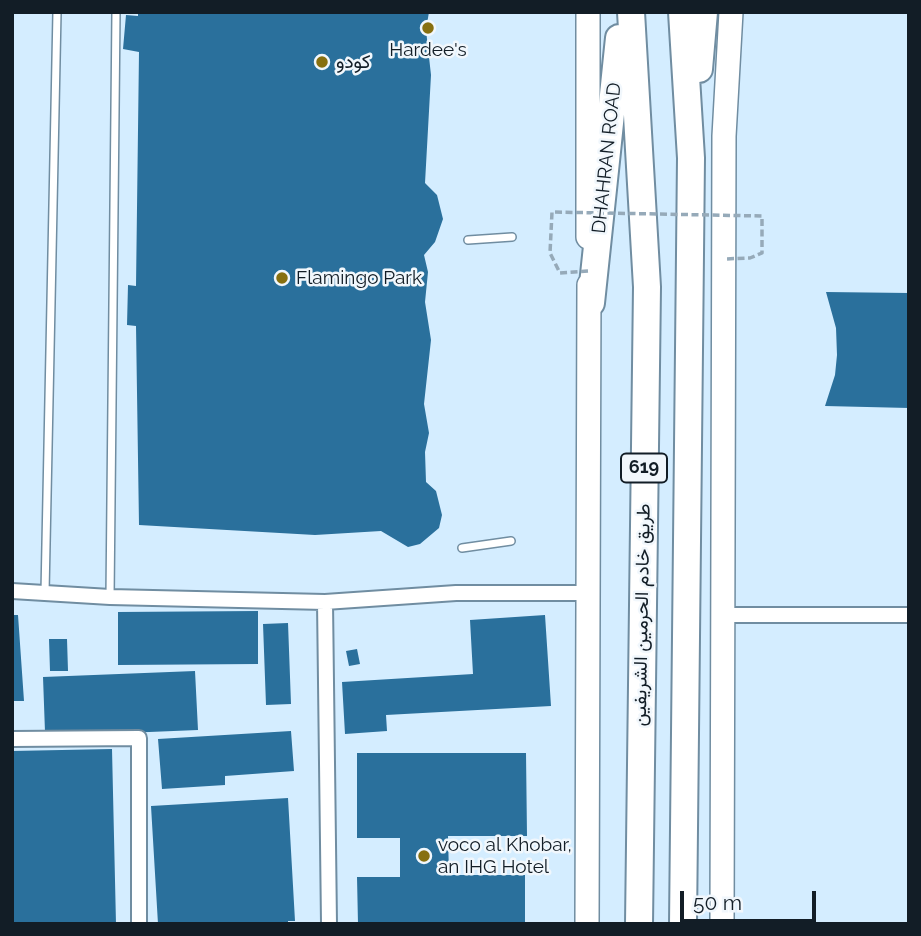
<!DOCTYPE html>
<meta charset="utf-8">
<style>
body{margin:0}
#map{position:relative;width:921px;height:936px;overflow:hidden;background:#d4edff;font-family:Raleway,sans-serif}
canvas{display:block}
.frame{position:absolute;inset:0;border:14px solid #121d26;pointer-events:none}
.scale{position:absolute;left:680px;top:891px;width:136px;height:32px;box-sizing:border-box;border:4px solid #121d26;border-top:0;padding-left:9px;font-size:21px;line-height:24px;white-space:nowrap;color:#121d26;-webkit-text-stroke:5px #f1f7fc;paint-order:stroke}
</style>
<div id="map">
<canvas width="921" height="936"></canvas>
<div class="frame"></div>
<div class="scale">50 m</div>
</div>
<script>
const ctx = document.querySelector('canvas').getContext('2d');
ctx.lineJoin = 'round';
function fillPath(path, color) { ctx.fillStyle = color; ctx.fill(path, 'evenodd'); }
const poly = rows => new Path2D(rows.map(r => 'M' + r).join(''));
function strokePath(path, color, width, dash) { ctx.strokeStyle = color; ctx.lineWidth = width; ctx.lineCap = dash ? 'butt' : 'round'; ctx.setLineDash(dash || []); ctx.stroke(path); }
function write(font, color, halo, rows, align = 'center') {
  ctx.font = font + ' Raleway,Vazirmatn,sans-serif'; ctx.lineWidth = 5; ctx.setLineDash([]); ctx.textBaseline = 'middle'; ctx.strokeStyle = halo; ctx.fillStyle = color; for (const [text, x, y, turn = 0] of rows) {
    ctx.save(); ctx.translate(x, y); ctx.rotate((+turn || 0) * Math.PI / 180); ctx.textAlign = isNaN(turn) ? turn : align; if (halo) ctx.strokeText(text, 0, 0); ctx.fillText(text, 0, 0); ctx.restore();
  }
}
const building = poly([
 [138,12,429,12,426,30,431,75,425,183,437,195,443,219,435,242,424,255,428,272,425,302,431,340,424,404,429,433,425,452,426,482,436,491,442,515,439,528,420,544,408,547,381,531,315,535,139,525,136,326,127,325,128,285,136,286,139,52,123,49,126,15,138,16],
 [826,292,909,293,909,408,825,406,835,375,837,355,836,328],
 [258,611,258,664,118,665,118,612],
 [12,615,18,615,24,701,12,701],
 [545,615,551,706,386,715,387,731,345,734,342,682,473,674,470,620],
 [288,623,291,704,266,705,263,624],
 [49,639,67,639,68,671,50,671],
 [357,649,360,664,349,666,346,651],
 [195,671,198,730,100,734,100,730,45,732,43,677],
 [291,731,294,771,225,776,225,785,162,789,158,739],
 [112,749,116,924,12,924,12,751],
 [357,753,526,753,527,836,448,836,449,875,525,875,525,924,358,924,357,877,400,877,400,838,357,838],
 [288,798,295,921,288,921,288,924,158,924,151,806]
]);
const service = poly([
 [468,240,512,237],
 [462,548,511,541],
 [45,592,57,12],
 [110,597,116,12]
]);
const minor = poly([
 [12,591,110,597,325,602,456,593,588,593],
 [325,602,329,924],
 [723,615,909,615],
 [12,739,139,738,139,924]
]);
const primary = poly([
 [588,12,588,237],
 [587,924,589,285],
 [722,924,724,136,731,12]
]);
const motorway = poly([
 [631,12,647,287,639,924],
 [682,12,691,158,683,924],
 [699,69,704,12],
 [591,303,619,38]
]);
const pathBridge = poly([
 [588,271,560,273,550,253,552,212,762,216,762,253,750,258,724,259]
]);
const markers = [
 [428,28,7,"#877010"],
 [322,62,7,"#877010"],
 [282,278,7,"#877010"],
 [424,856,7,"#877010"]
];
const shields = [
 [644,468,46]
];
const shieldNames = [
 ["619",644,468]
];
const poiNames = [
 ["Hardee's",428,50,"center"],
 ["كودو",336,62],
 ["Flamingo Park",296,278],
 ["voco al Khobar,",438,845],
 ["an IHG Hotel",438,867]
];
const streetNames = [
 ["DHAHRAN ROAD",607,158,-84],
 ["طريق خادم الحرمين الشريفين",642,615,-89]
];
fillPath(building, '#2a709c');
strokePath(service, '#708da1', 10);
strokePath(minor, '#708da1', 18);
strokePath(primary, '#708da1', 26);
strokePath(motorway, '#708da1', 30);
strokePath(service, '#fff', 7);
strokePath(minor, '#fff', 14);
strokePath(primary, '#fff', 23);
strokePath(motorway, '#fff', 26);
strokePath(pathBridge, '#96aab9', 3.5, [7, 3.5]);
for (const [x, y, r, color] of markers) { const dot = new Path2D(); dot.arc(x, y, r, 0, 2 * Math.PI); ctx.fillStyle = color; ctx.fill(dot); strokePath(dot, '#f1f7fc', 2.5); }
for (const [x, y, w] of shields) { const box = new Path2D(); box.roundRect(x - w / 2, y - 14.5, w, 29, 5); ctx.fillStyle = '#f1f7fc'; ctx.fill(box); strokePath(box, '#121d26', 2); }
write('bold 18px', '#121d26', null, shieldNames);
write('19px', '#121d26', '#f1f7fc', poiNames, 'left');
write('19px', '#121d26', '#f1f7fc', streetNames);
</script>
